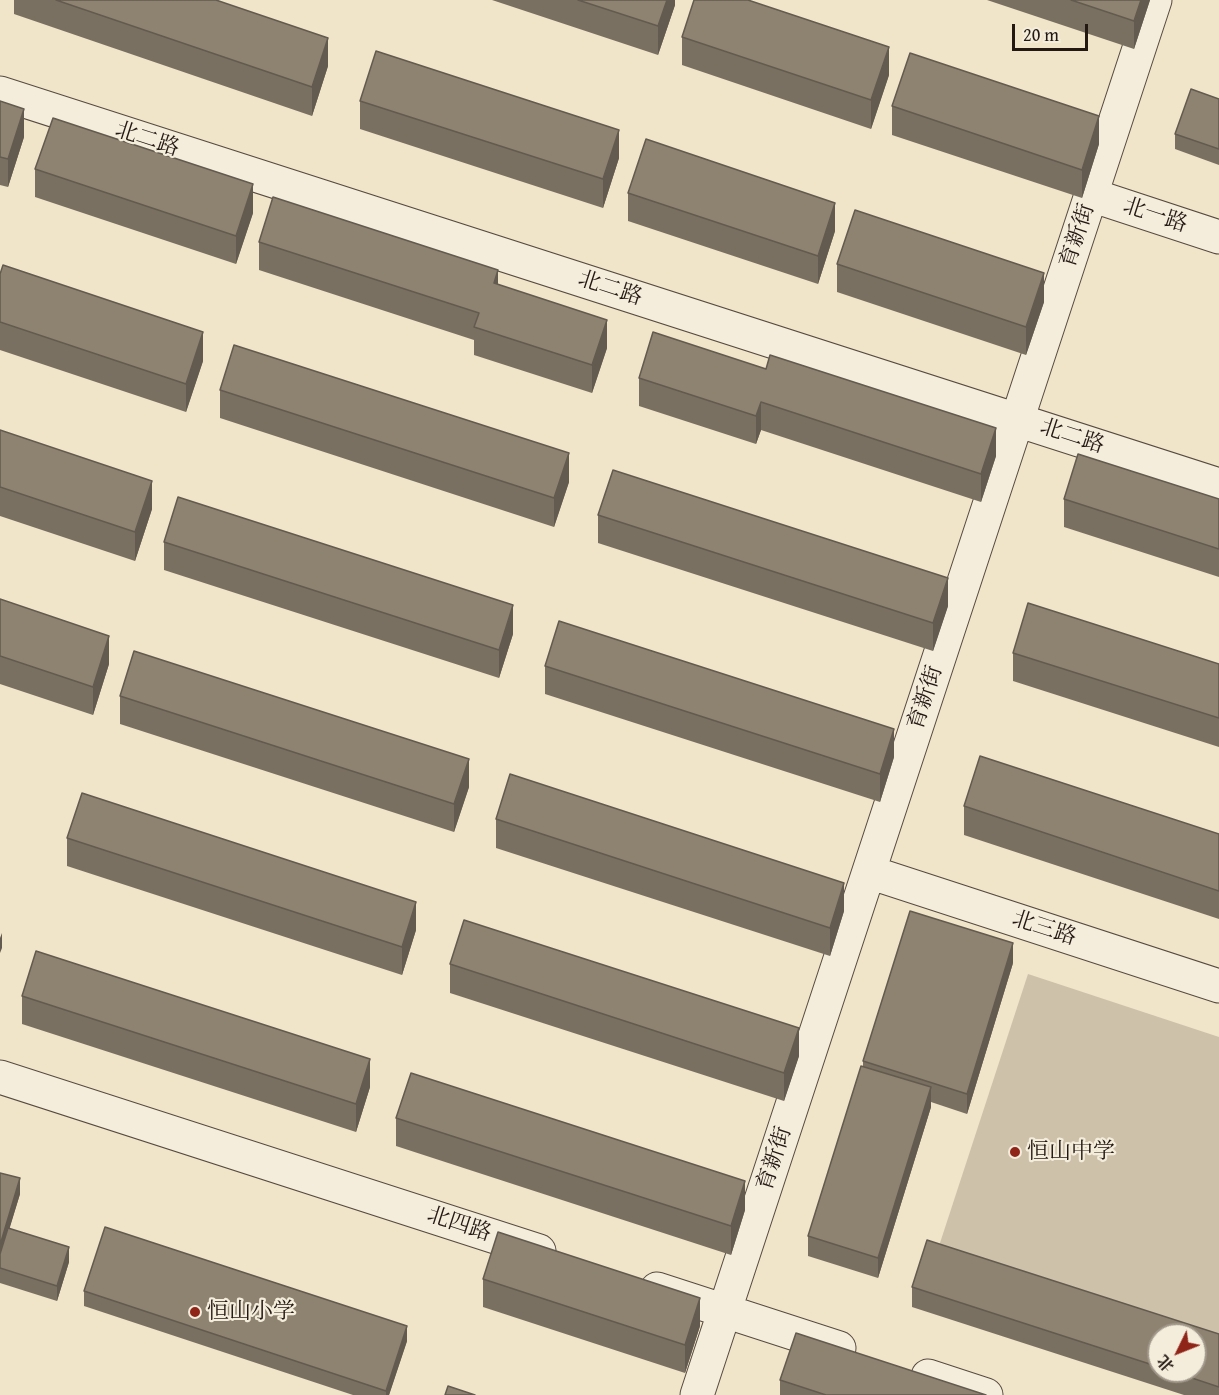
<!DOCTYPE html>
<meta charset="utf-8">
<style>
body{margin:0}
#map{position:relative;width:1219px;height:1395px;overflow:hidden;background:#f0e4c9;font-family:"Gentium Book Plus","Noto Serif SC",serif}
canvas{display:block}
.north{position:absolute;left:1147px;top:1323px;width:60px;height:60px;box-sizing:border-box;background:#f5eddc;border:2px solid #a1988b;border-radius:50%;rotate:227deg;font-size:16px;font-weight:700;line-height:24px;text-align:center;color:#231812}
.north::after{content:'';display:block;margin:auto;width:21px;height:27px;background:#8f2418;clip-path:polygon(50% 0,100% 100%,50% 72%,0 100%)}
.scale{position:absolute;left:1012px;top:24px;width:76px;height:27px;box-sizing:border-box;border:3px solid #231812;border-top:0;padding-left:8px;font-size:18px;line-height:21px;white-space:nowrap;color:#231812;-webkit-text-stroke:4px #f5eddc;paint-order:stroke}
</style>
<div id="map">
<canvas width="1219" height="1395"></canvas>
<div class="north">北</div>
<div class="scale">20 m</div>
</div>
<script>
const ctx = document.querySelector('canvas').getContext('2d');
ctx.lineJoin = 'round';
function fillPath(path, color) { ctx.fillStyle = color; ctx.fill(path, 'evenodd'); }
const poly = rows => new Path2D(rows.map(r => 'M' + r).join(''));
function strokePath(path, color, width, dash) { ctx.strokeStyle = color; ctx.lineWidth = width; ctx.lineCap = dash ? 'butt' : 'round'; ctx.setLineDash(dash || []); ctx.stroke(path); }
function write(font, color, halo, rows, align = 'center') {
  ctx.font = font + ' "Gentium Book Plus","Noto Serif SC",serif'; ctx.lineWidth = 4.5; ctx.setLineDash([]); ctx.textBaseline = 'middle'; ctx.strokeStyle = halo; ctx.fillStyle = color; for (const [text, x, y, turn = 0] of rows) {
    ctx.save(); ctx.translate(x, y); ctx.rotate((+turn || 0) * Math.PI / 180); ctx.textAlign = isNaN(turn) ? turn : align; if (halo) ctx.strokeText(text, 0, 0); ctx.fillText(text, 0, 0); ctx.restore();
  }
}
const green = poly([
 [1028,974,1219,1037,1219,1339,939,1246]
]);
const minor = poly([
 [0,93,1219,485],
 [1091,195,1219,237],
 [869,872,1219,986],
 [0,1077,539,1251],
 [657,1289,839,1348],
 [928,1376,986,1395],
 [697,1395,1155,0]
]);
const wall = poly([
 [14,0,216,0,328,66,312,116,14,14],
 [492,0,675,0,675,5,658,55],
 [987,0,1150,0,1134,49],
 [682,37,889,75,871,129,682,65],
 [1219,99,1219,165,1175,149,1175,134],
 [0,101,24,137,8,187,0,185],
 [360,101,619,158,603,208,360,129],
 [892,106,1099,144,1082,198,892,135],
 [35,169,253,213,236,264,35,197],
 [628,193,835,231,818,284,628,221],
 [259,242,498,284,607,348,592,393,474,355,474,340,259,270],
 [837,264,1044,302,1026,355,837,292],
 [0,274,203,361,186,412,0,350],
 [653,332,996,456,981,502,761,430,756,444,639,406,639,378],
 [220,390,569,482,554,527,220,418],
 [0,430,152,509,135,561,0,516],
 [1064,499,1219,499,1219,577,1064,527],
 [598,515,948,606,933,651,598,543],
 [164,542,513,634,499,678,164,570],
 [0,599,109,664,93,715,0,684],
 [1013,653,1219,664,1219,747,1013,681],
 [545,666,894,757,880,802,545,694],
 [120,696,469,787,454,832,120,724],
 [964,806,1219,834,1219,919,964,835],
 [496,819,844,911,830,956,496,848],
 [67,838,416,930,402,975,67,866],
 [1013,963,967,1114,931,1102,931,1107,878,1278,808,1256,808,1236,863,1066,863,1061],
 [450,964,799,1056,784,1101,450,993],
 [22,996,370,1087,356,1132,22,1024],
 [396,1118,745,1210,731,1255,396,1146],
 [0,1173,20,1194,9,1229,69,1262,57,1301,0,1283],
 [483,1279,700,1326,685,1373,483,1307],
 [912,1287,1219,1334,1219,1395,1184,1395,912,1307],
 [1159,1335,1195,1371,1159,1371],
 [84,1291,407,1341,389,1395,353,1395,84,1306],
 [780,1380,986,1395,780,1395]
]);
const shadedWall = poly([
 [667,0,675,0,675,5,658,55,658,26],
 [1141,0,1150,0,1134,49,1134,21],
 [328,38,328,66,312,116,312,87],
 [889,47,889,75,871,129,871,100],
 [24,109,24,137,8,187,8,159],
 [1099,116,1099,144,1082,198,1082,170],
 [619,130,619,158,603,208,603,179],
 [253,184,253,213,236,264,236,236],
 [835,203,835,231,818,284,818,256],
 [498,270,498,298,494,283],
 [1044,273,1044,302,1026,355,1026,327],
 [607,320,607,348,592,393,592,365],
 [203,332,203,361,186,412,186,384],
 [761,402,761,430,756,444,756,416],
 [996,428,996,456,981,502,981,474],
 [569,453,569,482,554,527,554,498],
 [152,481,152,509,135,561,135,532],
 [948,578,948,606,933,651,933,623],
 [513,605,513,634,499,678,499,650],
 [109,636,109,664,93,715,93,687],
 [894,729,894,757,880,802,880,774],
 [469,759,469,787,454,832,454,804],
 [844,883,844,911,830,956,830,928],
 [416,902,416,930,402,975,402,947],
 [2,933,2,948,0,953,0,938],
 [1013,943,1013,963,967,1114,967,1094],
 [799,1028,799,1056,784,1101,784,1073],
 [370,1059,370,1087,356,1132,356,1104],
 [931,1087,931,1107,878,1278,878,1258],
 [20,1178,20,1194,0,1260,0,1245],
 [745,1181,745,1210,731,1255,731,1226],
 [69,1247,69,1262,57,1301,57,1286],
 [700,1298,700,1326,685,1373,685,1345],
 [407,1326,407,1341,389,1395,386,1395,386,1391]
]);
const building = poly([
 [56,0,216,0,328,38,312,87,56,0],
 [578,0,667,0,658,26,578,0],
 [694,0,748,0,889,47,871,100,682,37,694,0],
 [1071,0,1141,0,1134,21,1071,0],
 [376,51,619,130,603,179,360,101,376,51],
 [910,53,1099,116,1082,170,892,106,910,53],
 [1191,89,1219,99,1219,149,1175,134,1191,89],
 [0,101,24,109,8,159,0,157,0,101],
 [53,118,253,184,236,236,35,169,53,118],
 [646,139,835,203,818,256,628,193,646,139],
 [273,197,498,270,494,283,607,320,592,365,474,327,479,313,259,242,273,197],
 [855,210,1044,273,1026,327,837,264,855,210],
 [3,265,203,332,186,384,0,322,0,274,3,265],
 [653,332,766,369,770,355,996,428,981,474,761,402,756,416,639,378,653,332],
 [234,345,569,453,554,498,220,390,234,345],
 [0,430,152,481,135,532,0,487,0,430],
 [1078,454,1219,499,1219,549,1064,499,1078,454],
 [613,470,948,578,933,623,598,515,613,470],
 [178,497,513,605,499,650,164,542,178,497],
 [0,599,109,636,93,687,0,656,0,599],
 [1028,603,1219,664,1219,718,1013,653,1028,603],
 [559,621,894,729,880,774,545,666,559,621],
 [134,651,469,759,454,804,120,696,134,651],
 [980,756,1219,834,1219,891,964,806,980,756],
 [510,774,844,883,830,928,496,819,510,774],
 [82,793,416,902,402,947,67,838,82,793],
 [910,911,1013,943,967,1094,863,1061,910,911],
 [464,920,799,1028,784,1073,450,964,464,920],
 [36,951,370,1059,356,1104,22,996,36,951],
 [861,1066,931,1087,878,1258,808,1236,861,1066],
 [411,1073,745,1181,731,1226,396,1118,411,1073],
 [0,1173,20,1178,0,1245,0,1173],
 [105,1227,407,1326,386,1391,84,1291,105,1227],
 [8,1228,69,1247,57,1286,0,1268,0,1254,8,1228],
 [498,1232,700,1298,685,1345,483,1279,498,1232],
 [927,1240,1219,1334,1219,1387,1171,1371,1195,1371,1195,1335,1159,1335,1159,1367,912,1287,927,1240],
 [796,1333,986,1395,826,1395,780,1380,796,1333],
 [448,1386,475,1395,445,1395,448,1386]
]);
const markers = [
 [1015,1152,6,"#8f2418"],
 [195,1312,6,"#8f2418"]
];
const streetNames = [
 ["北二路",147,140,18],
 ["北一路",1155,216,18],
 ["育新街",1078,236,-72],
 ["北二路",610,289,18],
 ["北二路",1072,437,18],
 ["育新街",926,698,-72],
 ["北三路",1044,929,18],
 ["育新街",775,1159,-72],
 ["北四路",459,1225,18]
];
const poiNames = [
 ["恒山中学",1027,1152],
 ["恒山小学",207,1312]
];
fillPath(green, '#cdc1aa');
strokePath(minor, '#564b40', 35);
strokePath(minor, '#f5eddc', 33);
fillPath(wall, '#7a7061');
fillPath(shadedWall, '#635b4f');
fillPath(building, '#8e8271');
strokePath(building, '#635b4f', 1.5);
for (const [x, y, r, color] of markers) { const dot = new Path2D(); dot.arc(x, y, r, 0, 2 * Math.PI); ctx.fillStyle = color; ctx.fill(dot); strokePath(dot, '#f5eddc', 2); }
write('22px', '#231812', '#f5eddc', streetNames);
write('22px', '#231812', '#f5eddc', poiNames, 'left');
</script>
